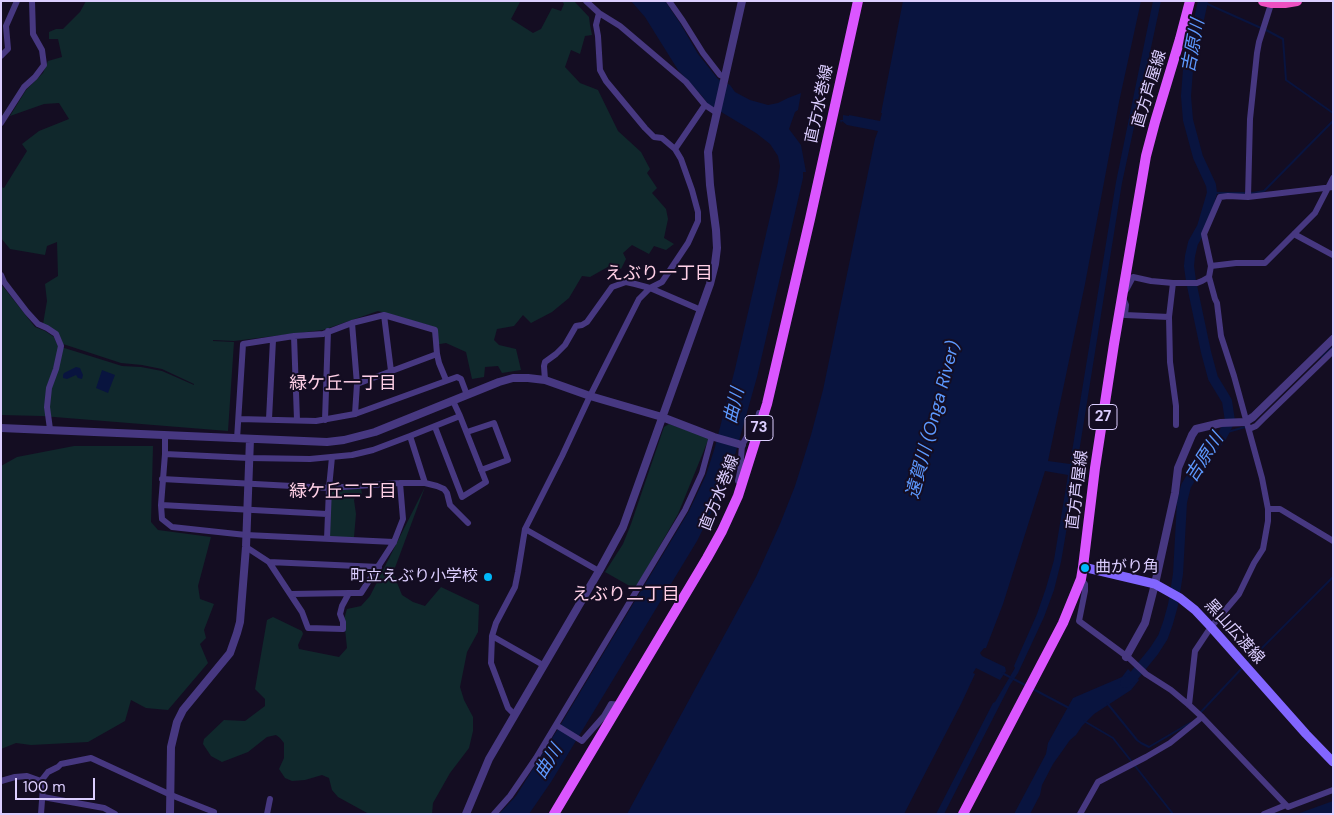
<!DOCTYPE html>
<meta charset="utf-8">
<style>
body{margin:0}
#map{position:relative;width:1334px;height:815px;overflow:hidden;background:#140d22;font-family:"DM Sans",sans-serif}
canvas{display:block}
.frame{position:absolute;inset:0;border:2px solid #dcceff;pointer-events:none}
.scale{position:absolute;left:15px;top:778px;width:80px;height:22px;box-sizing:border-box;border:2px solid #dcceff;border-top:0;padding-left:6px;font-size:15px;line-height:18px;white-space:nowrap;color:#dcceff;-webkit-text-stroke:4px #140d22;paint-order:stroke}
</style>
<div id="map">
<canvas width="1334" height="815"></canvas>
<div class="frame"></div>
<div class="scale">100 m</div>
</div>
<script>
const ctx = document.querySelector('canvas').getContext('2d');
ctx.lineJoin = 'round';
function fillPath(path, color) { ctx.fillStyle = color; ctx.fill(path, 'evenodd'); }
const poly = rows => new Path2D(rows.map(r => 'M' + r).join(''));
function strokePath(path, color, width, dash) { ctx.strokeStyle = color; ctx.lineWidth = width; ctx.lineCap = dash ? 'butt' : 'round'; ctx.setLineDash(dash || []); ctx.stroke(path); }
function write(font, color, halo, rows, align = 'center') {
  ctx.font = font + ' "DM Sans","Noto Sans JP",sans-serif'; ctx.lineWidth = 4; ctx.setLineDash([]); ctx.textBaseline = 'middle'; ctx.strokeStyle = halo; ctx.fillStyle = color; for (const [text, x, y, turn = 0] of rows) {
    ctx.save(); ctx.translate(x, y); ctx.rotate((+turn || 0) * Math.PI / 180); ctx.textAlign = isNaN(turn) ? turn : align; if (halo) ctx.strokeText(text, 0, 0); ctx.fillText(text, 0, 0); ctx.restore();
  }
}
const green = poly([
 [86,1,517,1,520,2,511,19,533,33,541,29,552,8,561,11,564,4,562,1,574,1,589,17,590,25,592,35,585,36,580,54,571,50,565,67,580,83,598,90,618,131,641,152,650,169,647,173,657,188,652,193,666,209,668,219,664,238,674,244,666,250,654,246,649,254,632,245,623,253,626,259,621,269,613,264,590,277,582,276,569,298,552,312,531,323,523,315,514,326,497,329,494,340,499,345,516,349,521,370,502,373,498,366,485,367,484,377,472,379,466,352,446,343,434,345,431,326,378,311,323,330,234,341,213,340,213,341,234,342,228,431,42,416,1,415,1,284,35,327,45,331,54,337,58,346,122,366,141,367,162,371,194,385,194,384,162,369,142,365,121,363,63,344,43,324,47,301,45,284,58,276,57,242,47,246,45,255,10,249,1,238,1,187,4,188,27,151,22,144,39,131,69,119,59,103,44,104,10,116,26,90,43,73,48,61,62,57,58,39,49,39,49,32,56,29,63,29,80,12],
 [669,424,709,438,678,514,635,589,605,572,623,544,631,524,664,427],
 [74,446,153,446,151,522,158,530,211,537,198,586,200,599,214,604,204,630,206,638,200,644,208,663,168,710,146,708,131,700,125,721,88,742,31,745,16,743,1,749,1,466,17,457],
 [425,487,393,573,402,595,413,602,425,606,441,587,479,605,478,632,467,652,460,687,464,700,473,717,473,731,469,748,450,773,433,803,432,814,369,814,338,797,332,790,329,778,322,775,305,780,292,781,285,778,279,769,284,758,284,743,280,738,276,735,267,737,248,752,222,762,211,756,203,744,204,739,224,720,245,721,265,706,265,699,255,689,267,620,273,617,302,631,303,634,298,645,299,649,339,657,347,648,344,619,347,609,361,606,370,596],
 [361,489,362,494,357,494,354,500,356,514,354,537,331,537,329,535,331,493,335,490]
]);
const water = poly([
 [631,1,665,1,680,23,698,54,718,79,730,85,735,92,750,100,768,105,778,103,788,98,801,93,798,110,795,112,789,129,801,145,806,172,803,172,803,178,757,377,735,455,721,493,697,541,551,782,529,814,499,814,516,796,561,724,689,511,706,475,715,447,735,369,778,182,780,166,778,156,770,144,756,133,708,104,702,96,678,70,645,17],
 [903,1,1141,1,1119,102,1085,284,1048,461,1070,464,1116,182,1153,1,1161,1,1122,183,1069,515,1061,562,1054,590,1044,617,1018,673,1010,685,944,814,936,814,993,703,995,702,1015,668,1014,666,1037,614,1046,588,1054,560,1068,475,1045,471,1003,604,986,648,984,648,980,653,982,656,1005,667,1006,671,1000,680,976,668,973,673,975,674,961,704,904,814,627,814,756,577,780,524,795,486,811,435,823,390,875,139,878,131,847,125,842,121,841,123,840,120,843,120,843,115,849,116,849,115,880,121,882,113,881,113],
 [76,367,80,368,83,375,82,379,78,378,76,375,67,379,63,378,63,375,64,373],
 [102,370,115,375,108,393,96,388],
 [1128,669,1139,680,1131,690,1094,714,1082,726,1076,735,1070,740,1053,764,1042,785,1040,795,1030,814,1014,814,1046,754,1048,743,1073,698,1122,677],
 [1333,801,1333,814,1297,814]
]);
const stream = poly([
 [1203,2,1261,28],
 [1266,30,1283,39,1286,80,1333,113],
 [1212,193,1253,193,1264,191,1333,121],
 [1322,357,1333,347],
 [1224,433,1245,427],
 [1248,662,1333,577],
 [1002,673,1027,686],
 [1033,689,1069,708],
 [1107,703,1137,740,1141,743,1149,747,1190,723],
 [1200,713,1243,667],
 [1084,721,1113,738,1173,814]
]);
const river = poly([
 [1125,683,1133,677,1154,651,1163,637,1168,623,1173,605,1178,574,1182,502,1186,486,1200,463,1221,438,1230,421,1227,401,1213,378,1206,352,1191,281,1189,266,1190,256,1193,243,1202,227,1212,193,1211,185,1198,157,1188,120,1186,96,1188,70,1203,1]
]);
const minor = poly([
 [586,1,599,13,620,26,686,82,705,105,717,113],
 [669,1,683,21,703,53,720,75,725,77],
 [1,56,8,49,6,26,17,1],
 [1,123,24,87,35,77,44,65,42,50,33,34,32,1],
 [675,149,705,105],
 [1248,197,1250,119,1257,53,1259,42,1272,1],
 [1294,234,1333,255],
 [1211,266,1236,263,1265,263,1315,213,1333,178],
 [1,275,4,282,27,312,38,324,47,328,56,334,61,346,56,369,49,388,47,407,50,429],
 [1126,290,1133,277,1151,281,1173,283],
 [1123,298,1126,305,1125,315,1169,317],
 [384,315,391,371],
 [352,323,357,384,355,414],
 [294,336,297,420],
 [437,354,439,363,446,380],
 [545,380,544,366,545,362,556,354,565,345,576,326,582,325,587,322,612,287,626,282,635,284,650,288,701,310],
 [239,419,316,421,355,414,457,377,461,379,467,395],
 [269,419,273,340],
 [325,420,328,331],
 [1176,425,1176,406,1170,362,1169,317,1173,283,1197,283,1202,281,1209,277],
 [435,427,462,497,486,482,460,416,453,401],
 [1249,429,1256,426,1263,419,1333,351],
 [467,432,494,423,508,460,481,470],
 [165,436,165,454,161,505,162,519,172,527,246,535,394,542],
 [410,436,460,416],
 [237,439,243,344,294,336,323,334,352,323,384,315,435,330,437,354,357,384],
 [165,454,249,458,310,459,352,455,373,450,410,436,425,483],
 [162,479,329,488,400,483,425,483,437,486,444,489,447,493,450,505,468,523],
 [738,481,740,472,742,445,758,418,759,413],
 [161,505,327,514],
 [1268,509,1280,509,1333,541],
 [525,529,599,571],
 [327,539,329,488,332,457],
 [246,547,269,562,302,612,308,628,343,629,343,622,340,614,342,606,349,593,361,593,394,542,403,519,400,483],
 [269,562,379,567],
 [1081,579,1085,584,1085,591,1079,621,1129,658,1146,674,1171,690,1189,705,1202,717,1288,807,1333,790],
 [291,594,349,593],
 [492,636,543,665],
 [1189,705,1195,651,1211,627,1239,594,1254,563,1263,549,1268,521,1268,509,1262,478,1234,376,1221,336,1217,303,1215,299,1209,277,1211,266,1204,234,1220,197,1228,196,1248,197,1333,187],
 [515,715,508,708,491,663,492,636,496,623,515,587,518,572,525,529,562,456,590,396,639,299,650,288,662,282,688,243,698,221,698,212,692,190,681,159,675,149,662,138,654,137,645,128,606,81,600,70,598,36,596,25,599,13],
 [556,725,582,741,604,716,611,704,620,705],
 [1,781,15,777,27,776,41,781],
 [41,781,48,772,58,767,61,764,91,758,171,795,214,812],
 [41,781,43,787,41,814],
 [43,797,104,808,115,814],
 [267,814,270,799],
 [494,814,510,796,536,758,685,510,702,473,712,436],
 [1080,814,1098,782,1146,757,1170,743,1202,717],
 [1264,814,1286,805]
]);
const tertiary = poly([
 [1,428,327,442,344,440,375,432,499,382,513,378,528,378,545,380,590,396,662,417,714,437,742,445],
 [1126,657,1145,623,1155,584,1175,493,1178,468,1192,435,1196,429,1221,423,1245,422,1253,417,1333,339],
 [170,814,171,747,177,722,183,710,230,653,237,633,240,622,246,547,250,439],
 [466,814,489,759,599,571,623,527,710,284,715,264,717,248,716,230,710,185,708,152,742,1]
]);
const secondary = poly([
 [1083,567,1155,584,1180,598,1195,610,1211,627,1306,734,1333,762]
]);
const primary = poly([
 [554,814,707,558,722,531,738,496,767,404,810,219,858,1],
 [963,814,1063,623,1081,579,1083,567,1095,468,1114,344,1146,156,1155,122,1180,39,1190,1]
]);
const trunk = poly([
 [1263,1,1272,3,1285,3,1297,1]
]);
const markers = [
 [1085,568,5,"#00b8f9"],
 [488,577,5,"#00b8f9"]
];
const shields = [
 [1103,417,28],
 [759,428,28]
];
const shieldNames = [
 ["27",1103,417],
 ["73",759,428]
];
const streetNames = [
 ["直方芦屋線",1150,89,-73],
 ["直方水巻線",820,104,-78],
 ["直方芦屋線",1078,490,-83],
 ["直方水巻線",720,493,-68],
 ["黒山広渡線",1234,632,48]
];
const poiNames = [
 ["曲がり角",1095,568],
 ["町立えぶり小学校",478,577,"right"]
];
const waterNames = [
 ["吉原川",1194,46,-79],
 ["曲川",735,406,-77],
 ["遠賀川 (Onga River)",934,420,-75],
 ["吉原川",1205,458,-57],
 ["曲川",549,762,-58]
];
const neighbourhoodNames = [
 ["えぶり一丁目",659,274],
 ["緑ケ丘一丁目",343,384],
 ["緑ケ丘二丁目",343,492],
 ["えぶり二丁目",626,595]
];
fillPath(green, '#10282c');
fillPath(water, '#09143f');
strokePath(stream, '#09143f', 2);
strokePath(river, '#09143f', 10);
strokePath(minor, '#473881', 6);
strokePath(tertiary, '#473881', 8);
strokePath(secondary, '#8266ff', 9);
strokePath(primary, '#db56ff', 10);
strokePath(trunk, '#ed50c1', 10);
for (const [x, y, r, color] of markers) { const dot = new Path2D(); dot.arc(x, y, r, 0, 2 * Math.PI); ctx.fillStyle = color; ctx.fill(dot); strokePath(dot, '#140d22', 2); }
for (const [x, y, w] of shields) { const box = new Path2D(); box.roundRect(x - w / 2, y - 12.5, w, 25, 4); ctx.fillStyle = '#140d22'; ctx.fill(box); strokePath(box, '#dcceff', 1); }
write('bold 15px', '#dcceff', null, shieldNames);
write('16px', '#dcceff', '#140d22', streetNames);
write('16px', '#dcceff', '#140d22', poiNames, 'left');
write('italic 18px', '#5d99ff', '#140d22', waterNames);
write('18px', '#ffd0e6', '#140d22', neighbourhoodNames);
</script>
